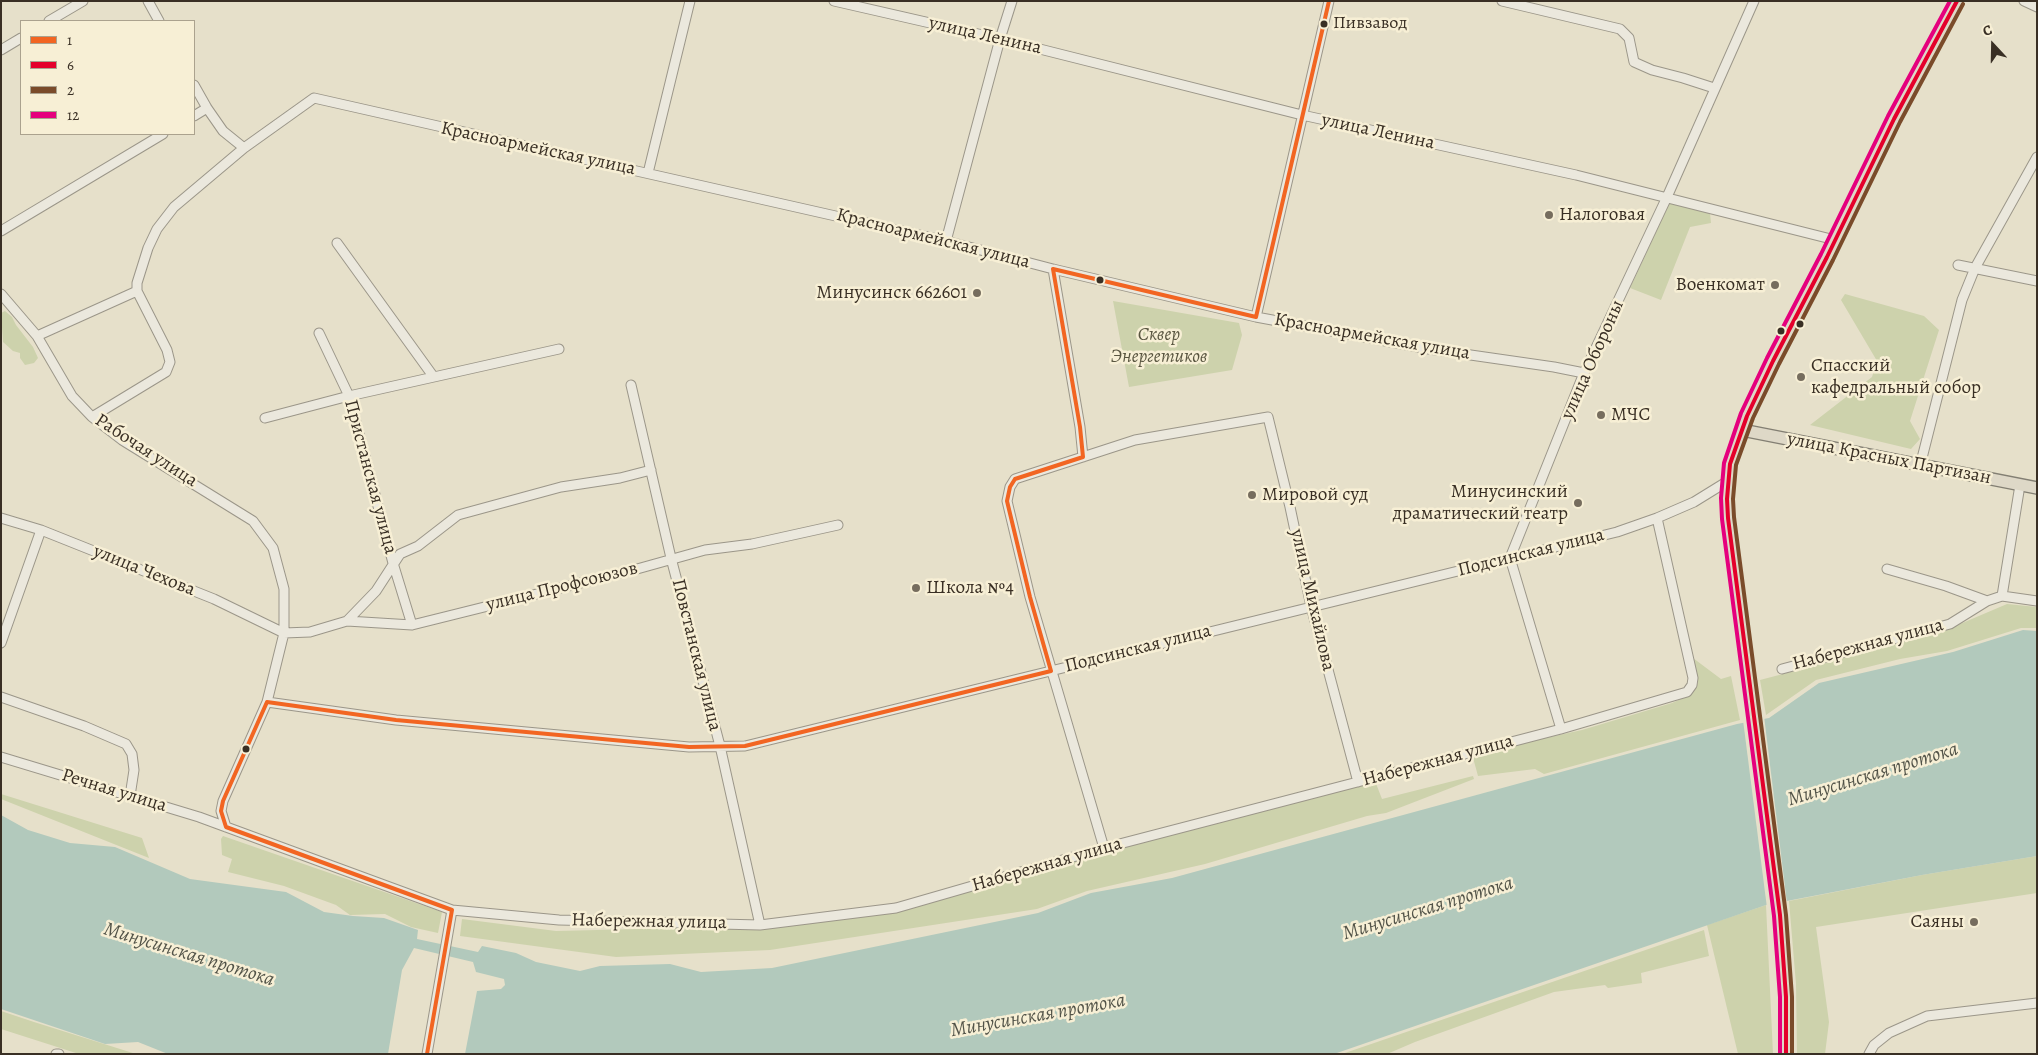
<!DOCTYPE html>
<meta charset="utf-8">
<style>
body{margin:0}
#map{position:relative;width:2038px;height:1055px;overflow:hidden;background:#e6e0ca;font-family:Alegreya,serif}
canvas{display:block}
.frame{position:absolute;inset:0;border:2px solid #392f24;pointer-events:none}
.legend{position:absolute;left:20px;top:20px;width:175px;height:115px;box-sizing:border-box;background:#f7efd5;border:1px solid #aba28e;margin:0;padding:6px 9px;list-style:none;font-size:15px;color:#392f24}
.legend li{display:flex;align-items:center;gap:10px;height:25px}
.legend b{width:25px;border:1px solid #aba28e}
.north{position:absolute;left:1968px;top:20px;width:50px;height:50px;-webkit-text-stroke:4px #f7efd5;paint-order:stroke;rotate:339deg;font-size:14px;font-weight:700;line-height:20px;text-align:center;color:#392f24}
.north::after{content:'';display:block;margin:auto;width:18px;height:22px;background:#392f24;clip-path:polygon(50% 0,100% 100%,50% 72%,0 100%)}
</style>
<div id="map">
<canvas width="2038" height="1055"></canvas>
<div class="frame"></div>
<ul class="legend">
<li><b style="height:6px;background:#f26522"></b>1</li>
<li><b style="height:6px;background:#e4002b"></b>6</li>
<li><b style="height:6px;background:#7a4b2a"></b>2</li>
<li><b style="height:6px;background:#e5007d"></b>12</li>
</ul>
<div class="north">С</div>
</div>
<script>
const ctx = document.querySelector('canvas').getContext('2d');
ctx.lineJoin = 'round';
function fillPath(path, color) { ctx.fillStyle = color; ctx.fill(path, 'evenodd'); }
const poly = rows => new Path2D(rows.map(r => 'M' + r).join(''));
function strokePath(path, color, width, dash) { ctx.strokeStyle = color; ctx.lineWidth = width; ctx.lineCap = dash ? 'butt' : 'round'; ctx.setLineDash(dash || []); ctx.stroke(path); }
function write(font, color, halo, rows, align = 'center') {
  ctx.font = font + ' Alegreya,serif'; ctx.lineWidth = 5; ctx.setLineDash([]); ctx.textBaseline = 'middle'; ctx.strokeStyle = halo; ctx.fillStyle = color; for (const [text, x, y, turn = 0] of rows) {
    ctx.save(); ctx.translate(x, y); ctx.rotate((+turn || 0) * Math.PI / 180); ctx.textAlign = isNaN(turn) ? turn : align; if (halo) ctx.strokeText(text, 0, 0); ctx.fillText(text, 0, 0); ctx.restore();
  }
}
const green = poly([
 [1670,202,1710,213,1711,223,1690,227,1661,300,1630,288],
 [1845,294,1924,316,1939,330,1910,421,1920,439,1911,449,1810,425,1872,377,1877,361,1841,300],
 [1113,301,1239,323,1242,335,1232,370,1129,387],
 [5,311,12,317,16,325,33,347,38,358,34,363,25,365,20,358,20,353,13,351,3,342,1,313],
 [2007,604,2037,607,2037,628,2021,628,1947,651,1900,659,1816,680,1766,715,1760,680,1939,633],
 [1693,658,1721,679,1731,676,1740,720,1544,774,1535,769,1478,776,1472,754,1582,730,1672,703,1690,695,1698,683],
 [1473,776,1474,779,1386,813,1367,816,1205,864,1087,891,1037,909,770,950,616,957,460,936,462,919,556,931,682,928,761,929,898,911,1105,851,1375,781,1382,799],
 [1,794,142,838,149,858,1,799],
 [223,836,442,912,438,933,411,927,385,914,350,915,336,905,284,886,228,872,232,859,222,855,221,839],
 [2037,856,2037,893,1816,927,1829,1022,1825,1054,1797,1054,1796,984,1789,901,1922,875],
 [1766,905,1773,1054,1738,1054,1707,925],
 [1704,930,1709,956,1641,973,1642,983,1608,988,1605,985,1554,992,1415,1042,1387,1054,1342,1054],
 [1,1011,34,1022,136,1054,79,1054,1,1029]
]);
const water = poly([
 [2023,630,2037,631,2037,856,1922,875,1766,905,1334,1054,465,1054,477,991,501,989,505,985,504,979,476,972,473,962,414,948,402,970,388,1054,168,1054,138,1042,105,1044,1,1009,1,815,28,830,70,843,115,847,190,879,286,892,324,912,353,916,384,918,418,930,417,939,478,952,482,946,516,953,536,962,580,971,600,966,670,964,701,972,772,968,1038,913,1091,893,1172,878,1737,724,1769,718,1819,683,1953,652]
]);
const pier = poly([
 [1764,716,1787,903,1767,908,1743,720]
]);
const minor = poly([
 [148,1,159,21],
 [834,1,1000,39,1302,115,1576,175,1835,240],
 [1502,1,1620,29,1629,38,1634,62,1652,70,1683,78,1714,88],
 [2024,1,2037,7],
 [49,21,83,1],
 [1,50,21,38],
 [194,85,207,108,223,131,244,148],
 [194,116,207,108],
 [648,173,690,1],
 [1,231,163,134],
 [946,241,1000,39,1012,1],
 [337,243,433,376],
 [1958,265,2037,281],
 [1053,269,1080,427,1083,457],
 [1,294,37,336,72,396,92,417,122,440,253,521,273,548,284,589,284,633,267,702,223,801,221,811,226,827],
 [1256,317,1329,1],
 [319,333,349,396,393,563,412,625],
 [37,336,137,291],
 [631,385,671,558,720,746,760,925],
 [92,417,166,372,170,362,167,350,137,291,137,283,148,248,157,229,174,207,244,148,314,98,946,241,1053,269,1256,317,1429,349,1554,367,1584,373],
 [265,418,349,396,559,349],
 [1920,466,1962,300,1975,268,2037,157],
 [1,518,41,530,214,599,284,633,310,632,347,621,412,625,637,569,705,550,752,544,838,525],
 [1887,569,1946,586,1987,601],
 [2002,596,2020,485],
 [347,621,376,591,400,554,418,546,458,515,561,487,620,478,651,470],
 [1,643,41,530],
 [1782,669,1950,624,1987,601,2002,596,2037,601],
 [1,697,84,726,126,744,132,754,134,770,130,796],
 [267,702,396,720,689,747,745,746,1617,532,1657,518,1694,502,1728,481],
 [1561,729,1510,558,1584,373,1667,197,1754,1],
 [1,757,199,817,452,910,559,920,760,925,896,908,1104,848,1561,729,1687,692,1692,685,1693,678,1657,518],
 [1104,848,1030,597,1007,501,1010,487,1015,479,1135,440,1268,417,1290,507,1311,606,1358,782],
 [56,1054,59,1054],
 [427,1054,452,910],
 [1869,1054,1874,1045,1889,1033,1927,1016,2037,1003]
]);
const major = poly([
 [1742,430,2037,488],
 [1786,1054,1786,997,1780,915,1728,518,1727,499,1730,464,1747,416,1773,361,1827,257,1894,119,1957,1]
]);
const bus1 = poly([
 [427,1054,452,910,226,827,221,811,223,801,267,702,396,720,689,747,745,746,1051,671,1030,597,1007,501,1010,487,1015,479,1083,457,1080,427,1053,269,1256,317,1329,1]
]);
const bus2 = poly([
 [1786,1054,1786,997,1780,915,1728,518,1727,499,1730,464,1747,416,1773,361,1827,257,1894,119,1957,1]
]);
const bus3 = poly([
 [1792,1054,1792,997,1786,915,1734,517,1733,499,1736,465,1753,418,1779,364,1833,260,1900,122,1963,4]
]);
const bus4 = poly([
 [1780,1054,1780,997,1774,916,1722,519,1721,498,1724,463,1741,413,1767,358,1821,254,1888,116,1950,1]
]);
const markers = [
 [1324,24,4.5,"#392f24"],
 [1549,215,5,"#766d5e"],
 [1100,280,4.5,"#392f24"],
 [1775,285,5,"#766d5e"],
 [977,293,5,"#766d5e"],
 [1800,324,4.5,"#392f24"],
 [1781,331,4.5,"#392f24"],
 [1801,377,5,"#766d5e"],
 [1601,415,5,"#766d5e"],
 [1252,495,5,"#766d5e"],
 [1578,503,5,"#766d5e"],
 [916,588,5,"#766d5e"],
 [246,749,4.5,"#392f24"],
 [1974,922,5,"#766d5e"]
];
const busNames = [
 ["Пивзавод",1333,24]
];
const streetNames = [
 ["улица Ленина",985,36,13],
 ["улица Ленина",1378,132,12],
 ["Красноармейская улица",538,149,12],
 ["Красноармейская улица",933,239,14],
 ["Красноармейская улица",1372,337,10],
 ["улица Обороны",1593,360,-66],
 ["Рабочая улица",146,451,33],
 ["улица Красных Партизан",1889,459,11],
 ["Пристанская улица",370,477,75],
 ["Подсинская улица",1531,553,-14],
 ["улица Чехова",144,571,22],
 ["улица Профсоюзов",562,587,-14],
 ["улица Михайлова",1312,600,77],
 ["Набережная улица",1868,645,-15],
 ["Подсинская улица",1138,649,-14],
 ["Повстанская улица",696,655,76],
 ["Набережная улица",1438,761,-15],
 ["Речная улица",114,791,17],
 ["Набережная улица",1047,865,-16],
 ["Набережная улица",649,922,1]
];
const poiNames = [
 ["Налоговая",1559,215],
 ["Военкомат",1765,285,"right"],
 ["Минусинск 662601",967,293,"right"],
 ["Спасский",1811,366],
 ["кафедральный собор",1811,388],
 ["МЧС",1611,415],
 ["Минусинский",1568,492,"right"],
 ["драматический театр",1568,514,"right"],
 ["Мировой суд",1262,495],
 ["Школа №4",926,588],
 ["Саяны",1964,922,"right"]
];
const parkNames = [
 ["Сквер",1159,335],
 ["Энергетиков",1159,357]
];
const waterNames = [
 ["Минусинская протока",1873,775,-17],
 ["Минусинская протока",1428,909,-17],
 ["Минусинская протока",189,955,17],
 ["Минусинская протока",1038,1016,-10]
];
fillPath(green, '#cdd2ac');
fillPath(water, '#b2c9bc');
fillPath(pier, '#e6e0ca');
strokePath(minor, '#9b9689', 11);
strokePath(major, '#837f73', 14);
strokePath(minor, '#ebe8dd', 9);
strokePath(major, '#ded8c7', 11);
strokePath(bus1, '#f26522', 4);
strokePath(bus2, '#e4002b', 4);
strokePath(bus3, '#7a4b2a', 4);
strokePath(bus4, '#e5007d', 4);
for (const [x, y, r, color] of markers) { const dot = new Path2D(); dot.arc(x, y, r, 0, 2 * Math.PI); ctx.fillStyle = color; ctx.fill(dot); strokePath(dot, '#f7efd5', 2); }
write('18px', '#392f24', '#f7efd5', busNames, 'left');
write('19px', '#392f24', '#f7efd5', streetNames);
write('19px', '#392f24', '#f7efd5', poiNames, 'left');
write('italic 19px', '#595540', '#f7efd5', parkNames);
write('italic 20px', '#525348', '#f7efd5', waterNames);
</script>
